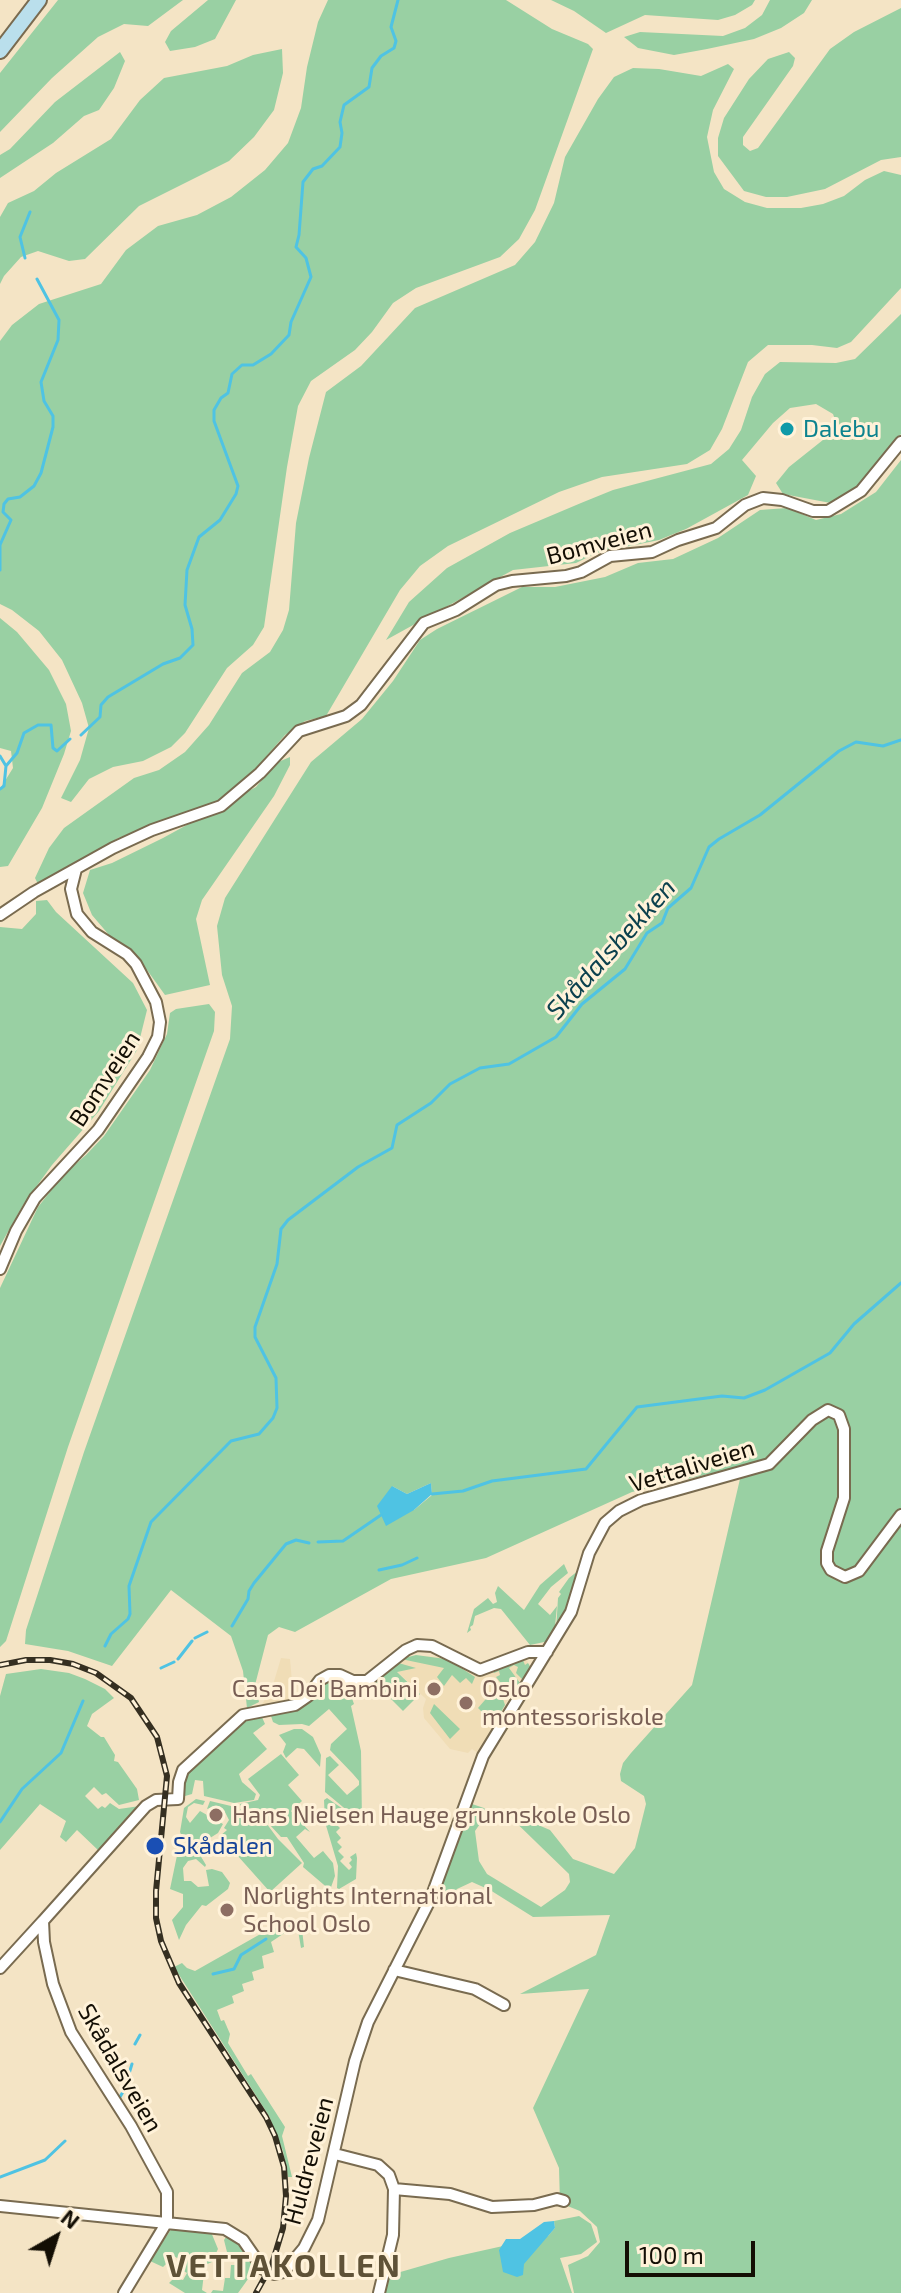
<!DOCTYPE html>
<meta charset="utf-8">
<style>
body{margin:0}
#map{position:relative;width:901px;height:2293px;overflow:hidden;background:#f4e4c5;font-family:"Exo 2",sans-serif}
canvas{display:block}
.north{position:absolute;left:16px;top:2197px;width:80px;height:80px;-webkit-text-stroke:6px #fff2d9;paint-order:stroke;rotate:39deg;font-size:22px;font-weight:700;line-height:32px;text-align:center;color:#130e04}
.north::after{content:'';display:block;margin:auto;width:28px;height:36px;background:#130e04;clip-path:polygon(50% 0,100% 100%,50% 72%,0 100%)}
.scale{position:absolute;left:625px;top:2241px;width:130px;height:36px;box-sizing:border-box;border:4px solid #130e04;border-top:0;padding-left:10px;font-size:24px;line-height:28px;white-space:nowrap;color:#130e04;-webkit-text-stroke:6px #fff2d9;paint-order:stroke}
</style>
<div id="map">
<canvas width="901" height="2293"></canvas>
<div class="north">N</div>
<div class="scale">100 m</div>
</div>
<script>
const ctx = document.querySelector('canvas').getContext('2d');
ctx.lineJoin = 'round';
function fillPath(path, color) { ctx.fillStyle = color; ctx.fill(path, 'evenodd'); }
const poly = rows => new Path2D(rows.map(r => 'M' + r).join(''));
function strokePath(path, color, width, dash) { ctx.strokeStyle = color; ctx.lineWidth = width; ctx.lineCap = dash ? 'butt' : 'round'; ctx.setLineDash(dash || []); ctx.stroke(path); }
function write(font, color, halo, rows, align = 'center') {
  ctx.font = font + ' "Exo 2",sans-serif'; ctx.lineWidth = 6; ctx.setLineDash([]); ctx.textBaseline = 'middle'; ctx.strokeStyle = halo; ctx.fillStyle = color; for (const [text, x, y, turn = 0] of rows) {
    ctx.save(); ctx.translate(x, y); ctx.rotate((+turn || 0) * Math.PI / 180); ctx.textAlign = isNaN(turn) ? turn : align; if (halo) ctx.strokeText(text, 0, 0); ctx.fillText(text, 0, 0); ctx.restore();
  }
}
const built = poly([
 [410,1656,442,1657,453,1660,475,1675,525,1657,531,1668,508,1700,478,1753,472,1749,468,1753,450,1749,424,1718,423,1708,426,1699,391,1666,402,1657],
 [281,1658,290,1659,293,1693,287,1703,261,1706,272,1688]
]);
const green = poly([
 [58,0,183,0,148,26,124,24,98,37,52,78,0,132,0,73],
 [208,0,236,0,215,39,195,47,170,51,165,42,171,31],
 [328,0,506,0,552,29,588,44,593,49,535,210,519,239,500,257,416,288,393,303,372,332,355,350,311,381,298,406,287,467,264,627,253,645,227,668,185,733,171,747,143,761,113,767,89,779,71,802,61,798,80,760,89,728,82,703,62,660,39,631,12,610,0,604,0,341,12,325,39,304,101,284,126,250,158,226,197,215,231,197,265,170,288,143,301,108,307,67,318,22],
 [551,0,755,0,752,5,735,15,718,20,645,15,606,33,574,11],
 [770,0,812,0,804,13,781,28,754,39,707,49,674,55,638,48,624,37,640,32,723,36,745,28,762,15],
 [901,8,901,157,881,160,825,189,787,197,766,197,744,191,718,156,718,138,724,118,749,79,768,59,789,52,795,58,793,66,743,137,743,145,750,151,758,148,830,49,854,32],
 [282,49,283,73,274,110,254,137,229,161,139,206,85,259,69,261,38,251,21,257,4,276,0,284,0,217,8,203,34,191,56,173,111,139,140,100,164,78,227,66,253,55],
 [120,52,125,61,114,88,99,110,84,116,53,143,0,178,0,155,10,149,55,102],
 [728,64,734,69,713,110,707,137,714,172,724,189,745,202,767,208,801,208,823,204,844,196,865,180,884,171,901,175,901,288,851,342,837,348,812,345,768,345,748,362,722,429,710,450,687,464,602,477,559,492,448,546,420,566,400,590,326,716,305,721,285,735,242,784,222,800,191,814,118,838,71,868,38,884,35,878,49,848,64,828,134,778,159,770,185,752,209,725,242,673,270,652,283,630,289,610,296,523,309,458,326,392,361,366,415,308,515,265,535,242,554,203,565,157,598,99,614,77,633,68,659,69,701,76],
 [901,314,901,434,856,490,836,504,783,494,776,483,789,467,838,428,833,414,816,404,790,408,773,423,742,460,756,476,748,495,686,529,659,540,596,553,576,563,513,570,386,640,409,602,447,568,510,533,581,503,613,490,711,464,729,449,741,430,752,397,765,374,780,362,836,363,855,359],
 [901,460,901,2293,574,2293,568,2265,588,2256,600,2242,597,2227,580,2211,560,2203,559,2168,533,2108,589,1989,520,1994,596,1955,610,1915,533,1917,490,1890,472,1882,457,1889,443,1904,436,1900,472,1804,484,1808,495,1819,482,1821,475,1831,479,1861,487,1874,541,1907,565,1890,570,1882,569,1874,503,1810,550,1830,573,1859,614,1874,635,1848,646,1804,644,1796,621,1781,620,1774,623,1763,631,1753,692,1685,743,1466,632,1492,486,1558,391,1579,295,1632,279,1627,268,1635,255,1685,259,1702,247,1708,243,1671,231,1636,171,1590,112,1666,68,1651,25,1644,26,1630,84,1452,230,1039,232,1006,222,975,217,926,225,898,311,762,362,719,393,681,420,640,437,629,522,587,555,587,605,577,638,563,673,559,718,538,760,510,787,508,816,520,841,514,876,492],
 [431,1483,432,1495,414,1510,392,1486,407,1494],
 [0,618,17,632,49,670,66,704,71,731,64,754,42,808,8,866,0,867,0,789,13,768,11,751,0,748],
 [290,757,290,765,274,796,202,900,196,919,210,985,165,995,147,970,109,935,92,915,83,893,90,870,112,863,163,838,256,787,276,763],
 [47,900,56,912,133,983,147,1010,137,1050,99,1111,52,1165,23,1205,0,1246,0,927,22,929,36,914,36,901],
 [209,1004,215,1012,214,1031,68,1447,6,1641,0,1647,0,1288,38,1207,64,1174,86,1155,104,1136,150,1070,167,1034,170,1013,176,1009],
 [564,1564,568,1573,551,1587,538,1604,550,1615,557,1606,554,1637,549,1641,530,1645,501,1609,494,1608,475,1616,473,1625,470,1627,471,1630,467,1633,474,1609,488,1598,493,1604,497,1602,495,1593,498,1586,524,1610,540,1585],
 [583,1567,568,1611,556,1631,558,1598,561,1594,559,1592,569,1578],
 [416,1655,453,1660,459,1664,458,1666,475,1677,472,1684,466,1678,460,1683,452,1675,444,1686,437,1677,444,1668,401,1659],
 [522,1658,525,1665,528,1663,531,1668,523,1680,516,1673,518,1667,514,1665,509,1668,520,1683,511,1696,496,1677,500,1675,499,1671,494,1673,492,1670],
 [395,1662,416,1668,397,1672,420,1694,403,1711,373,1681],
 [41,1669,69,1673,85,1679,105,1689,114,1698,92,1714,87,1726,101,1737,104,1737,115,1755,114,1761,118,1762,137,1789,139,1800,119,1805,106,1793,102,1795,94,1787,85,1796,98,1809,102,1806,105,1808,110,1803,119,1809,140,1806,99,1851,77,1830,66,1842,60,1837,66,1821,40,1804,0,1850,0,1696,6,1674],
 [336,1677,356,1685,348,1687,354,1704,351,1706,361,1751,362,1822,357,1824,349,1812,325,1792,326,1758,330,1756,339,1765,328,1775,347,1795,359,1785,359,1781,353,1774,330,1750,331,1744,347,1729,329,1709,309,1726,302,1724,279,1725,273,1722,271,1716,274,1712,292,1712,301,1707,322,1682],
 [492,1692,502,1696,505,1705,494,1724,478,1708],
 [434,1704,460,1729,450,1739,430,1713],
 [261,1715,265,1724,253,1733,267,1749,239,1774,242,1782,256,1794,254,1800,234,1803,204,1796,203,1781,195,1780,192,1794,185,1796,184,1775,244,1720],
 [294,1729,302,1729,313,1737,321,1755,320,1767,304,1749,297,1748,286,1758,283,1752,286,1744,279,1735],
 [281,1754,299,1775,288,1785,302,1801,291,1811,310,1832,305,1829,296,1837,314,1858,323,1851,333,1863,335,1876,330,1890,303,1867,304,1863,287,1837,281,1837,258,1812,278,1839,302,1863,270,1892,220,1836,227,1830,224,1828,229,1820,224,1810,216,1806,207,1809,210,1801,231,1806,238,1812,242,1808,240,1804,258,1800,260,1795,248,1779],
 [327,1798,346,1811,335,1823,340,1828,336,1832,341,1838,337,1842,342,1847,338,1851,344,1857,340,1861,349,1870,352,1867,349,1863,352,1860,350,1857,356,1853,357,1858,356,1879,339,1889,337,1888,338,1866,325,1822,324,1800],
 [196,1799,205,1801,203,1805,194,1803,188,1807,186,1817,190,1823,200,1811,223,1824,218,1833,210,1838,199,1851,184,1841,180,1832,184,1808],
 [179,1846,200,1855,206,1865,205,1867,196,1859,188,1861,183,1868,184,1881,191,1881,198,1887,209,1886,206,1870,212,1869,222,1872,230,1883,228,1889,206,1906,202,1905,186,1925,179,1940,172,1920,183,1907,183,1894,170,1889],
 [301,1920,304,1947,301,1948,298,1930,283,1934,271,1942,274,1952,262,1956,264,1968,252,1972,254,1980,242,1984,244,1991,232,1996,234,2003,217,2010,221,2021,224,2020,230,2034,228,2043,248,2076,251,2074,285,2127,282,2136,292,2177,288,2177,283,2151,269,2116,174,1967,182,1963,187,1968,195,1971,264,1932],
 [579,2216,591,2224,597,2242,581,2254,560,2258,572,2293,385,2293,390,2275,449,2258,548,2236,555,2228,554,2221],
 [172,2228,211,2232,218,2249,212,2262,205,2265,202,2290,207,2293,185,2293,169,2283,174,2278,183,2280,187,2273,180,2269,183,2262,174,2256,163,2267,150,2261],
 [228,2234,241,2244,256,2268,238,2293,211,2293,213,2290,223,2291,225,2278,230,2278,231,2265,236,2265,237,2255,227,2252,224,2240]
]);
const water = poly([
 [431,1483,432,1494,414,1510,386,1526,377,1506,392,1486,407,1494],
 [554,2221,555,2228,524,2264,523,2275,517,2277,503,2272,499,2250,506,2239,520,2239,544,2222]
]);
const stream = poly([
 [25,258,20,237,30,212],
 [0,570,0,545,11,520,3,512,4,504,8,499,20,497,34,486,41,473,53,427,53,416,44,401,41,382,58,340,59,320,37,279],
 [81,735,100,717,101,705,108,697,163,664,180,658,193,645,192,629,185,605,187,570,199,537,220,520,236,494,238,486,214,421,214,410,221,398,228,393,232,374,242,365,253,365,271,354,289,335,291,322,311,277,306,258,296,247,299,235,303,182,313,169,322,166,340,147,342,133,340,122,344,105,369,87,372,68,381,56,394,48,396,41,391,27,398,0],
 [0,756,6,766],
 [0,789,4,786,6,766,17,753,24,733,38,725,51,725,53,748,57,751,70,739],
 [432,1494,463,1491,492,1481,586,1469,637,1407,722,1396,744,1398,765,1390,830,1353,854,1324,901,1283],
 [318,1542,343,1541,381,1515],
 [379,1570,402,1565,417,1558],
 [232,1626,248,1599,249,1591,254,1583,286,1544,296,1540,309,1543],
 [195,1638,207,1632],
 [105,1646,111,1634,128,1619,130,1614,129,1586,151,1522,231,1441,259,1434,273,1418,277,1408,276,1378,255,1337,255,1327,277,1264,281,1229,288,1220,358,1167,392,1148,397,1125,431,1103,450,1084,480,1068,509,1064,556,1037,582,1004,625,969,647,933,662,923,668,908,691,888,709,847,719,839,760,815,839,751,856,742,883,746,901,740],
 [178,1659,192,1641],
 [161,1668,174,1662],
 [0,1822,22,1789,61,1753,83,1701],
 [213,1974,234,1969,241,1955,266,1939],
 [135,2044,140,2035],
 [127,2080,132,2064],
 [120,2097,124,2090],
 [0,2177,45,2160,65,2141]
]);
const street = poly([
 [0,915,34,892,113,848,152,830,221,806,260,773,299,731,346,716,361,705,424,623,456,610,496,585,512,581,566,576,581,572,610,556,652,552,678,540,716,528,745,505,763,498,782,500,813,511,828,511,861,491,901,442],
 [0,1269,16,1231,35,1198,98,1130,148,1057,158,1037,160,1022,156,1002,136,964,127,954,92,932,77,914,71,889,76,869],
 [0,1968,43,1921],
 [394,1970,475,1989,504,2005],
 [335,2154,378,2165,389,2175,394,2189,393,2235,379,2293],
 [394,2189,450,2194,492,2207,534,2205,557,2199,564,2201],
 [0,2206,225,2229,243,2240,263,2269,274,2274,284,2272,304,2248,318,2220,355,2061,368,2022,431,1898,483,1756,571,1612,589,1553,605,1523,619,1511,641,1500,769,1464,812,1420,828,1410,839,1415,844,1429,844,1498,827,1551,827,1563,831,1570,845,1577,859,1571,901,1515],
 [124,2293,167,2222,167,2192,131,2126,71,2032,53,1984,44,1942,43,1921,146,1806,156,1800,178,1799,179,1782,183,1770,243,1715,295,1705,308,1696,320,1680,329,1675,340,1675,353,1681,367,1681,406,1650,417,1645,432,1646,480,1670,528,1652,547,1652]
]);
const secondary = poly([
 [0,51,39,0]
]);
const rail = poly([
 [0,1665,26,1660,50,1660,73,1664,96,1673,131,1698,157,1737,167,1776,156,1891,156,1918,161,1941,179,1983,266,2117,275,2136,284,2167,286,2196,283,2228,272,2264,256,2293]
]);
const markers = [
 [787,429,8,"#0f9aa8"],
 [434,1689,8,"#8d6e63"],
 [466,1703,8,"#8d6e63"],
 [216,1815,8,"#8d6e63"],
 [155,1846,10,"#1a4fb4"],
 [227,1910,8,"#8d6e63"]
];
const cultureNames = [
 ["Dalebu",803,429]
];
const streetNames = [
 ["Bomveien",599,543,-15],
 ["Bomveien",105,1079,-57],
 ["Vettaliveien",692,1466,-17],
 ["Skådalsveien",120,2068,60],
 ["Huldreveien",309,2161,-75]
];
const educationNames = [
 ["Casa Dei Bambini",418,1689,"right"],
 ["Oslo",482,1689],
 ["montessoriskole",482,1717],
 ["Hans Nielsen Hauge grunnskole Oslo",232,1815],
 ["Norlights International",243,1896],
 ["School Oslo",243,1924]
];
const transitNames = [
 ["Skådalen",173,1846]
];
const waterNames = [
 ["Skådalsbekken",611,949,-48]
];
const districtNames = [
 ["VETTAKOLLEN",284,2266]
];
fillPath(built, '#f0ddb6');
fillPath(green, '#99d0a3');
fillPath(water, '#4fc3e3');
strokePath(stream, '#4fc3e3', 3);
strokePath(street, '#796b50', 14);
strokePath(secondary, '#796b50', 18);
strokePath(street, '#fff', 10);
strokePath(secondary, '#badfec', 14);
strokePath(rail, '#352f21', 6);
strokePath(rail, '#fff2d9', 3, [9]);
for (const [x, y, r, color] of markers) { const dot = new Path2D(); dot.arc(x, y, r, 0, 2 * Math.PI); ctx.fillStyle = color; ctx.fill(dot); strokePath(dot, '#fff2d9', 3); }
write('24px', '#0d838f', '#fff2d9', cultureNames, 'left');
write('24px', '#130e04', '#fff2d9', streetNames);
write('24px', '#785e54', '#fff2d9', educationNames, 'left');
write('24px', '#164399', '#fff2d9', transitNames, 'left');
write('italic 26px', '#0c414e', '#fff2d9', waterNames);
ctx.letterSpacing = '2px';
write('bold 32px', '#5f5237', '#fff2d9', districtNames);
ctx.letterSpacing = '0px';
</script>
